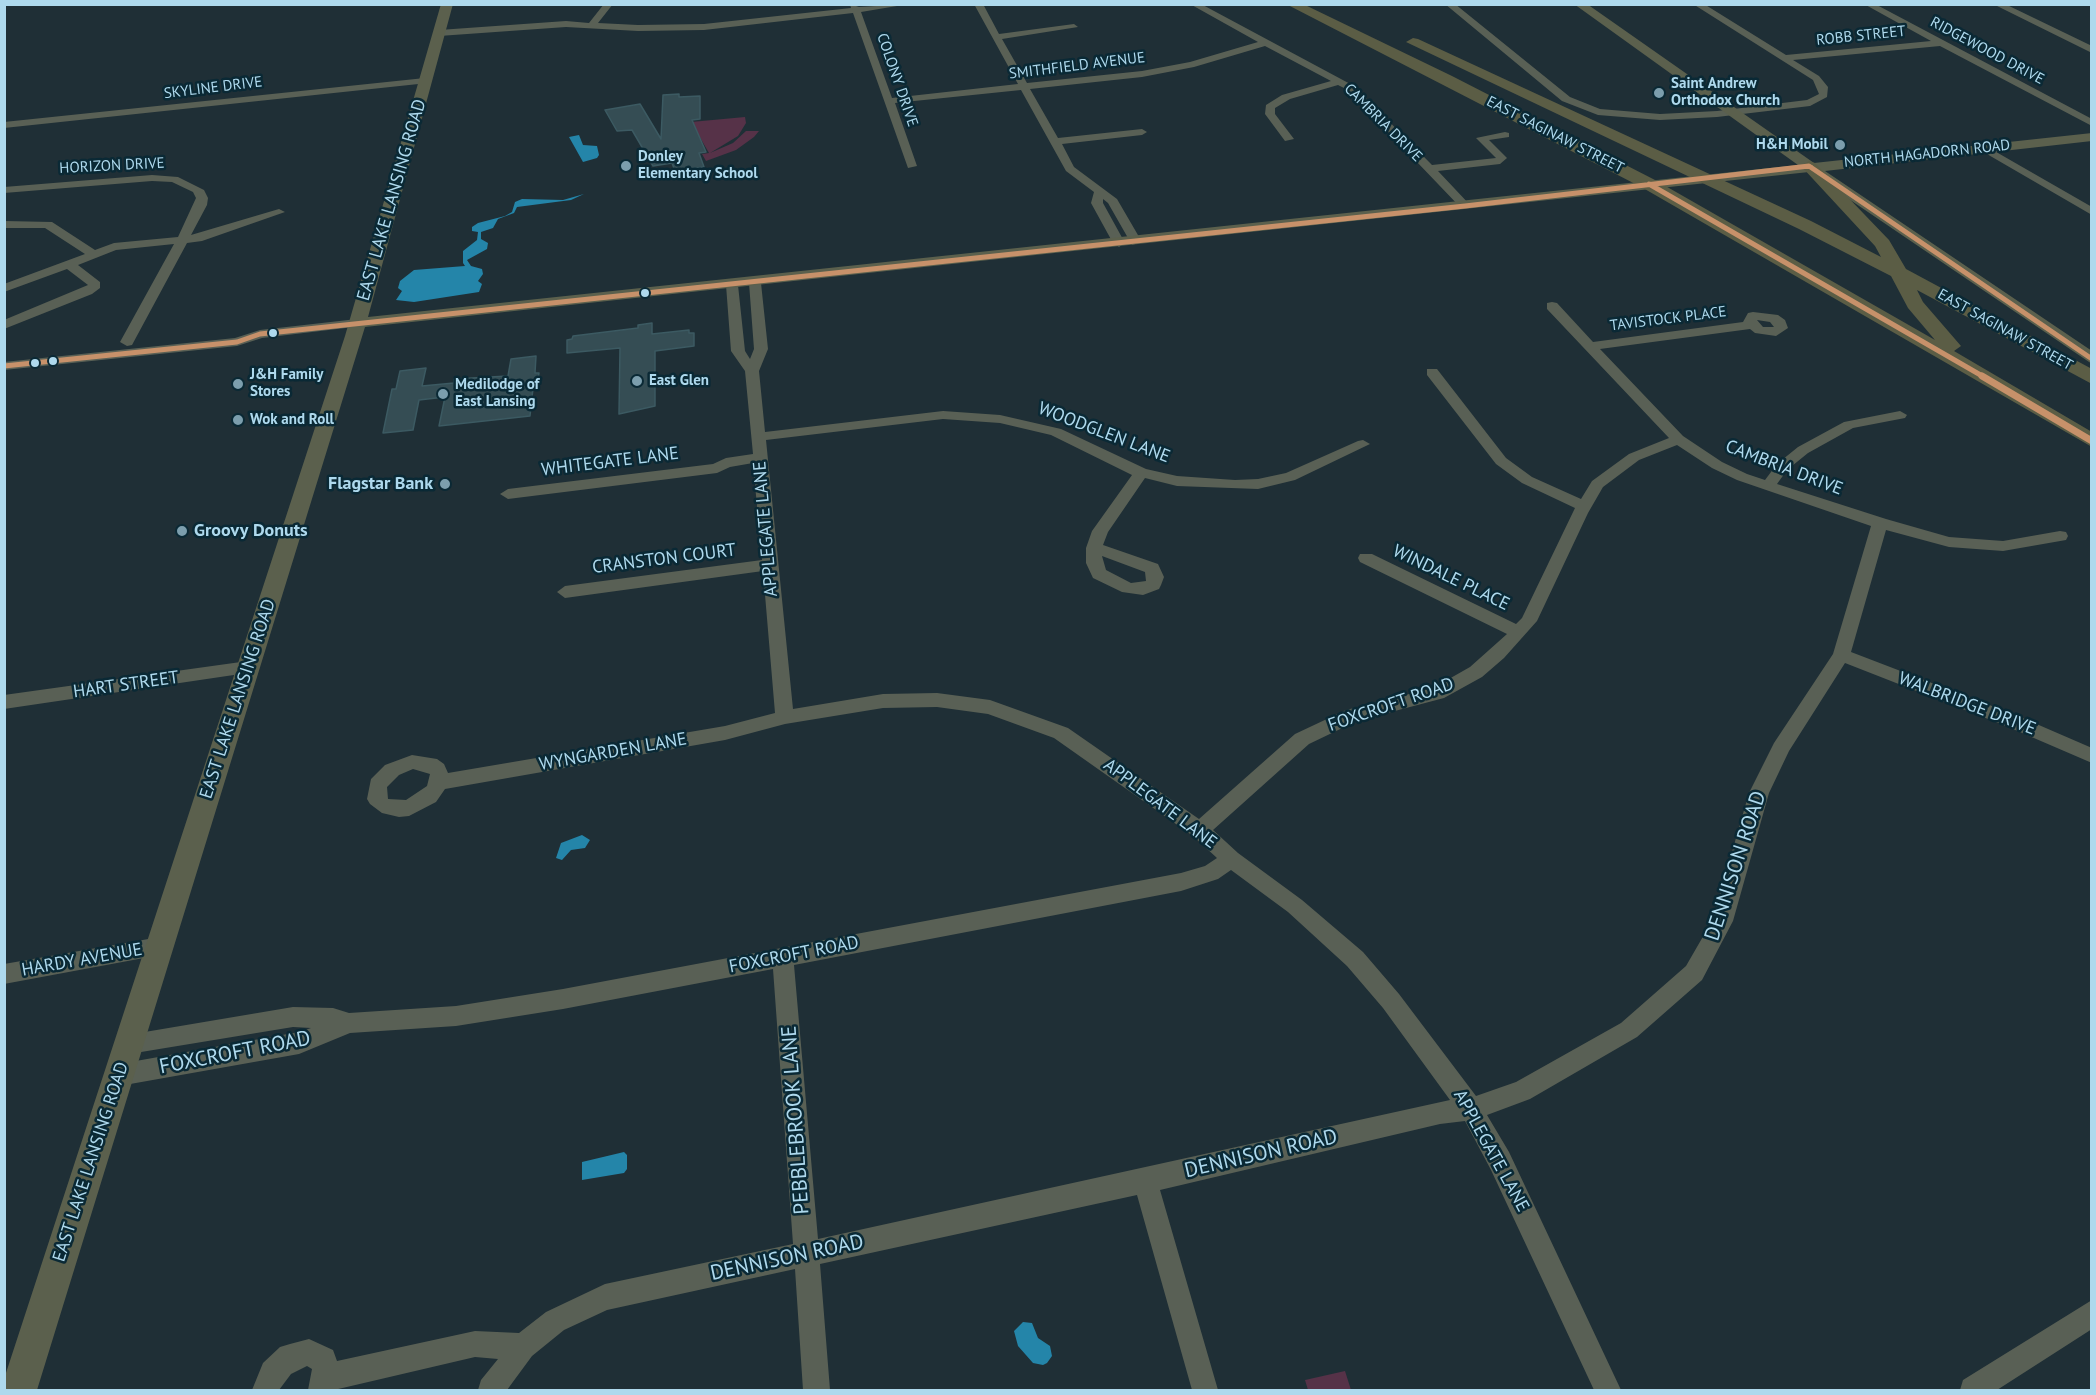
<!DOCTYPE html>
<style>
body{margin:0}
#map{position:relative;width:2096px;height:1395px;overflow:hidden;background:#1f2f36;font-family:"PT Sans",sans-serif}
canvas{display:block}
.frame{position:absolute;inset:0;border:6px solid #aed9ed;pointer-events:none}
</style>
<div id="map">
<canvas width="2096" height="1395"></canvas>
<div class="frame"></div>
</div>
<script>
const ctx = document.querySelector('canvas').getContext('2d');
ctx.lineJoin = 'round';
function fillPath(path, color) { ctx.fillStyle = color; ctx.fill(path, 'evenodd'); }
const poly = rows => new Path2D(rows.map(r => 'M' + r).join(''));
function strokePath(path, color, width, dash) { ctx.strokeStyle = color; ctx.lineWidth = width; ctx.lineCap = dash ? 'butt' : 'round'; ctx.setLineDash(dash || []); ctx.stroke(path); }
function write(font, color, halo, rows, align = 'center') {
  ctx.font = font + ' "PT Sans",sans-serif'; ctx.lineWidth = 5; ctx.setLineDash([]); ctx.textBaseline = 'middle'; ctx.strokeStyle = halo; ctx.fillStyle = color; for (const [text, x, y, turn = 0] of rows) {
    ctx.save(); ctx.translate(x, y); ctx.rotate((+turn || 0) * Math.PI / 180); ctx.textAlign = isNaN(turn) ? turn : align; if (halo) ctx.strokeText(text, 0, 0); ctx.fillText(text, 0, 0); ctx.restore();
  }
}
const green = poly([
 [745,117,746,123,738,136,710,153,733,143,746,131,759,131,754,137,736,150,706,161,702,154,709,153,691,122],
 [1345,1371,1351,1390,1308,1390,1305,1380]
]);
const water = poly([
 [579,135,583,145,597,146,599,155,597,158,583,162,569,137],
 [584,194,571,200,517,207,514,213,498,219,493,228,481,232,481,239,488,243,487,249,467,260,471,266,482,269,483,274,478,281,482,284,479,292,414,302,396,300,402,291,398,288,400,281,414,270,465,266,463,263,463,251,477,240,478,232,472,231,472,227,478,223,505,216,512,212,515,202,522,199,563,200],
 [582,835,590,840,585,848,571,850,562,860,556,858,561,843],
 [624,1152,627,1155,627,1169,624,1173,582,1180,582,1162],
 [1023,1322,1032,1323,1038,1338,1050,1346,1052,1356,1047,1363,1043,1365,1033,1363,1018,1346,1014,1331]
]);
const building = poly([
 [679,94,679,97,700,96,700,119,692,120,706,152,699,153,704,167,675,171,672,163,653,166,632,130,617,131,605,110,640,104,661,139,663,95,679,94],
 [652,323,652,334,689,330,689,333,694,333,694,346,655,351,655,406,619,414,620,348,567,353,567,340,572,339,573,336,638,328,638,325,652,323],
 [536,356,535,373,539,373,537,387,533,388,530,416,439,426,445,397,419,400,413,430,383,433,392,389,396,389,400,371,426,368,422,386,454,383,454,379,508,376,511,359,536,356]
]);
const street = poly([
 [604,4,613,4,598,23,638,25,704,24,851,8,850,4,859,7,909,4,861,12,892,98,1018,84,974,4,983,4,999,34,1074,24,1078,27,1002,39,1027,83,1142,71,1190,62,1258,42,1190,4,1201,4,1354,86,1432,165,1496,158,1476,138,1505,132,1509,133,1509,137,1489,140,1507,158,1500,164,1438,171,1471,206,1461,208,1348,90,1338,85,1290,99,1275,108,1275,114,1294,139,1285,141,1265,114,1266,105,1282,95,1331,81,1265,46,1194,67,1142,77,1030,89,1058,138,1142,129,1147,132,1142,135,1062,144,1074,167,1117,199,1142,242,1132,245,1108,203,1103,199,1103,203,1125,243,1119,247,1113,243,1091,203,1094,192,1066,171,1021,90,895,103,917,166,908,168,853,13,704,30,638,31,566,27,439,36,434,33,439,30,566,21,589,23,604,4],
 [1445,4,1455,4,1570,97,1600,109,1660,114,1717,111,1807,100,1819,94,1813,80,1693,4,1704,4,1786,55,1931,41,1864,4,1875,4,2092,119,2092,126,1940,46,1793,60,1819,76,1828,87,1827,97,1810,106,1717,117,1660,120,1598,115,1562,101,1445,4],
 [1993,4,2005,4,2092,46,2092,53,1993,4],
 [425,78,430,81,428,83,4,128,4,122,425,78],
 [1984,145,2092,207,2092,215,1980,150,1979,148,1984,145],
 [152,175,178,177,204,190,208,198,207,205,191,235,279,209,285,212,202,241,187,243,132,345,127,346,120,342,174,244,116,250,78,265,100,282,100,288,92,294,4,329,4,320,88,285,67,269,4,292,4,284,85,254,45,228,4,228,4,221,52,222,95,250,114,243,178,237,196,198,193,192,172,182,152,181,4,193,4,187,152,175],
 [755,279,761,283,768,349,759,371,765,432,943,411,1000,415,1061,429,1146,469,1177,476,1235,480,1258,479,1286,473,1358,441,1363,440,1370,444,1295,480,1258,489,1177,486,1145,478,1108,532,1103,545,1158,564,1164,577,1161,585,1159,589,1143,595,1122,592,1093,578,1086,563,1086,548,1092,531,1132,475,1051,435,1000,423,943,419,766,440,793,709,883,694,937,693,990,700,1068,728,1199,819,1295,734,1346,710,1433,688,1470,667,1507,634,1360,562,1358,558,1360,554,1372,554,1516,624,1522,618,1575,508,1522,483,1496,464,1427,375,1427,369,1437,369,1506,458,1532,477,1581,499,1592,481,1629,454,1669,438,1547,309,1547,303,1552,302,1557,303,1593,342,1743,322,1748,313,1753,312,1778,315,1785,320,1788,328,1776,336,1755,333,1750,329,1600,349,1683,436,1722,462,1747,474,1765,480,1777,464,1798,447,1844,422,1900,411,1907,415,1905,418,1853,428,1808,453,1787,470,1777,484,1886,519,1949,537,2003,541,2060,531,2066,532,2068,536,2066,540,2003,551,1949,547,1886,530,1851,652,2018,716,2092,748,2092,763,2006,726,1845,663,1789,751,1769,793,1733,921,1702,980,1637,1037,1530,1099,1487,1115,1509,1152,1621,1390,1594,1390,1491,1170,1465,1121,1440,1124,1160,1190,1218,1390,1192,1390,1137,1195,820,1264,830,1390,803,1390,795,1269,607,1310,564,1330,532,1356,507,1390,478,1390,481,1380,498,1359,475,1357,334,1390,308,1390,312,1369,307,1366,291,1374,279,1390,252,1390,263,1363,280,1347,290,1344,309,1339,333,1350,337,1361,475,1331,519,1333,546,1312,605,1284,793,1244,773,969,563,1009,456,1026,350,1033,299,1054,119,1086,111,1083,107,1075,111,1067,119,1064,299,1032,311,1028,293,1027,129,1054,121,1050,118,1043,121,1036,293,1007,333,1008,349,1013,456,1006,563,989,1181,873,1205,866,1217,858,1193,836,1054,738,988,714,937,707,883,708,785,724,725,740,445,789,436,802,409,816,399,817,382,813,370,804,367,799,371,779,385,765,412,755,437,759,444,764,448,773,725,726,775,713,763,571,565,598,557,592,565,586,762,560,753,463,730,467,717,473,508,499,500,494,508,489,713,464,726,458,753,454,745,371,731,351,726,285,732,281,738,285,745,351,750,359,754,349,749,283,755,279],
 [1757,320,1770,322,1774,327,1763,327,1757,320],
 [1677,445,1712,468,1737,480,1871,526,1833,654,1774,743,1749,793,1712,921,1686,966,1621,1023,1516,1082,1476,1096,1399,994,1363,952,1302,900,1238,853,1213,830,1309,744,1357,721,1444,698,1482,677,1504,658,1537,621,1588,513,1603,487,1639,460,1677,445],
 [1102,556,1145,572,1146,581,1131,583,1106,570,1102,556],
 [413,769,430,774,427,786,406,800,388,799,387,787,399,775,413,769],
 [1231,870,1288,912,1347,966,1383,1008,1450,1100,818,1239,794,965,1181,891,1218,879,1231,870],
 [357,319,362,320,362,326,262,338,237,346,4,370,4,362,235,338,260,330,357,319],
 [248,661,254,662,257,667,254,672,4,709,4,695,248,661],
 [160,937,168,939,171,946,168,953,160,955,4,984,4,964,160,937],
 [2092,1300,2092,1329,1997,1390,1960,1390,1963,1380,2092,1300]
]);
const secondary = poly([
 [441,4,453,4,368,317,1798,165,1574,4,1587,4,1814,163,2092,133,2092,141,1825,171,2092,351,2092,364,1809,172,365,327,37,1390,4,1390,4,1379,345,336,441,4]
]);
const primary = poly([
 [1286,4,1303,4,1452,76,1655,180,1935,340,1908,308,1891,276,1799,229,1406,42,1413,38,1418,39,1811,221,1881,257,1875,246,1801,166,1809,161,1815,163,1889,240,1906,269,2092,369,2092,384,1917,290,1923,302,1961,346,1954,351,2092,432,2092,447,1643,188,1286,4]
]);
const bus1Far2 = poly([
 [1797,167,1811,167]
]);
const bus1Far1 = poly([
 [1649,184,1984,377],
 [4,366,237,342,260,334,1465,206,1809,166,2092,359]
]);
const bus1 = poly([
 [1982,376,2092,441]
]);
const markers = [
 [1659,93,6,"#7c9ead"],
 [1840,145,6,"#7c9ead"],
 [626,166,6,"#7c9ead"],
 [645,293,5,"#aed9ed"],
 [273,333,5,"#aed9ed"],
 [53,361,5,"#aed9ed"],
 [35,363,5,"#aed9ed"],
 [637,381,6,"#7c9ead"],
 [238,384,6,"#7c9ead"],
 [443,394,6,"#7c9ead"],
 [238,420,6,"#7c9ead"],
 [445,484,6,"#7c9ead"],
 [182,531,6,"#7c9ead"]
];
const farStreetnames = [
 ["ROBB STREET",1861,36,-6],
 ["RIDGEWOOD DRIVE",1987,51,28],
 ["SMITHFIELD AVENUE",1077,66,-7],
 ["COLONY DRIVE",897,80,71],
 ["SKYLINE DRIVE",213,88,-7],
 ["CAMBRIA DRIVE",1383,123,45],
 ["EAST SAGINAW STREET",1555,135,27],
 ["NORTH HAGADORN ROAD",1927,154,-6],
 ["HORIZON DRIVE",112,166,-3],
 ["TAVISTOCK PLACE",1668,319,-7],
 ["EAST SAGINAW STREET",2005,330,29]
];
const farPoinames = [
 ["Saint Andrew",1671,84],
 ["Orthodox Church",1671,101],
 ["H&H Mobil",1828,145,"right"],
 ["Donley",638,157],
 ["Elementary School",638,174],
 ["J&H Family",250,375],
 ["Stores",250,392],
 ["East Glen",649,381],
 ["Medilodge of",455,385],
 ["East Lansing",455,402],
 ["Wok and Roll",250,420]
];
const streetNames = [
 ["EAST LAKE LANSING ROAD",392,200,-74],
 ["WOODGLEN LANE",1104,433,21],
 ["WHITEGATE LANE",610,462,-7],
 ["CAMBRIA DRIVE",1784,468,21],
 ["APPLEGATE LANE",766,529,-95],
 ["CRANSTON COURT",664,559,-7],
 ["WINDALE PLACE",1451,578,26],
 ["HART STREET",126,685,-8],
 ["EAST LAKE LANSING ROAD",238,699,-72],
 ["WALBRIDGE DRIVE",1967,704,21],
 ["FOXCROFT ROAD",1391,705,-19],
 ["WYNGARDEN LANE",613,752,-10],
 ["APPLEGATE LANE",1160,804,37],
 ["FOXCROFT ROAD",794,955,-11],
 ["HARDY AVENUE",82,960,-10],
 ["APPLEGATE LANE",1491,1151,61],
 ["EAST LAKE LANSING ROAD",91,1162,-72]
];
const poiNames = [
 ["Flagstar Bank",433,484],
 ["Groovy Donuts",194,531,"left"]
];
const nearStreetnames = [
 ["DENNISON ROAD",1736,866,-72],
 ["FOXCROFT ROAD",235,1053,-11],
 ["PEBBLEBROOK LANE",796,1120,-94],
 ["DENNISON ROAD",1261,1154,-13],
 ["DENNISON ROAD",787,1258,-12]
];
fillPath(green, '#563248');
fillPath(water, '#2485a9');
fillPath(building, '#354d54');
strokePath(building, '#3c5a62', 1.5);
fillPath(street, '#596055');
fillPath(secondary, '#5b604d');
fillPath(primary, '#5b5d45');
strokePath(bus1Far2, '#c7916a', 4);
strokePath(bus1Far1, '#c7916a', 5);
strokePath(bus1, '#c7916a', 7);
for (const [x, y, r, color] of markers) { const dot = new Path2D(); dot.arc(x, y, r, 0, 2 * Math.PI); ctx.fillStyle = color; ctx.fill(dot); strokePath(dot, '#0a2935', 2); }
write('15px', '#aed9ed', '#0a2935', farStreetnames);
write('bold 15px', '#aed9ed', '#0a2935', farPoinames, 'left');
write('18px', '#aed9ed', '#0a2935', streetNames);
write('bold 18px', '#aed9ed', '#0a2935', poiNames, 'right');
write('21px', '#aed9ed', '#0a2935', nearStreetnames);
</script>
